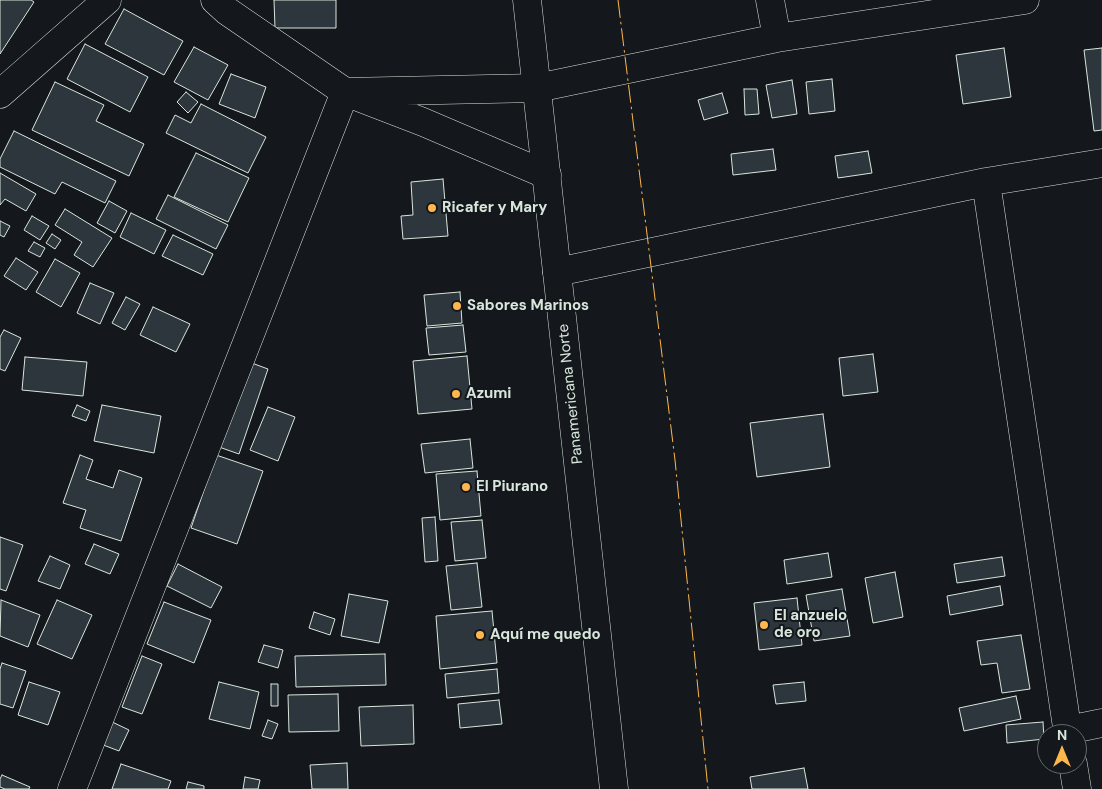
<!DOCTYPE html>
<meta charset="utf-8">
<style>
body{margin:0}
#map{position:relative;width:1102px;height:789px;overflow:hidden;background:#14181c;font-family:"DM Sans",sans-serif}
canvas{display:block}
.north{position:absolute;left:1037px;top:724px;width:50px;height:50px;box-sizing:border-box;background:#14181c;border:1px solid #626a69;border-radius:50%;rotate:0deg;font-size:14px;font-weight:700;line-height:20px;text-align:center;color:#d8e6dc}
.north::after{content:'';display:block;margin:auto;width:18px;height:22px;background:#ffb74d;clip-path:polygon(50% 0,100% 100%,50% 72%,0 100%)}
</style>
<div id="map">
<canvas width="1102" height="789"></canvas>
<div class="north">N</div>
</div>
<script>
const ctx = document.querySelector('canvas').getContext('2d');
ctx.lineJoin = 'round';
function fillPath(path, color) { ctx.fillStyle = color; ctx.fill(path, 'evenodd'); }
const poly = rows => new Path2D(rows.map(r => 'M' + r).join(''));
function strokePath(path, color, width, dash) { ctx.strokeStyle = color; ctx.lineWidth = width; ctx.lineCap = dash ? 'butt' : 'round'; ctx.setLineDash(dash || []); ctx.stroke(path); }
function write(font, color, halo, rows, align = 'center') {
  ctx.font = font + ' "DM Sans",sans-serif'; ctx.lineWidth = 4; ctx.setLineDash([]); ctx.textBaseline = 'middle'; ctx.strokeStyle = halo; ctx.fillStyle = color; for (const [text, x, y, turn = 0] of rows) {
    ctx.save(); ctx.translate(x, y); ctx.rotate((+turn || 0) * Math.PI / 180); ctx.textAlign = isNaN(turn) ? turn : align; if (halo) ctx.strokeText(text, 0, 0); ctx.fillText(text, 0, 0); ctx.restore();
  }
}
const building = poly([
 [0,0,31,0,34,2,0,54,0,0],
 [274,0,336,0,336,28,275,28,274,0],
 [124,9,183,41,164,75,105,44,124,9],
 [85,44,148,77,130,112,67,79,85,44],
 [194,47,228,65,208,100,174,82,194,47],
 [1004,48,1011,97,963,104,956,55,1004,48],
 [1102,48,1102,130,1094,131,1084,50,1102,48],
 [231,74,266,87,255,118,219,104,231,74],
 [832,79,835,111,809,114,806,82,832,79],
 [792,80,797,114,772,118,766,85,792,80],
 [55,82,104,105,96,121,144,144,129,176,32,130,55,82],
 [744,89,757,89,759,114,745,115,744,89],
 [186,92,198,102,188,113,177,102,186,92],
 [722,93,728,113,704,120,698,100,722,93],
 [201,104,266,137,248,173,166,133,175,115,191,123,201,104],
 [14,131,116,181,105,203,62,182,55,194,0,167,0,159,14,131],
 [773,149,776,170,733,175,731,154,773,149],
 [868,151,872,173,838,178,835,156,868,151],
 [196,153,249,178,228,222,174,197,196,153],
 [0,173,36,194,26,211,5,199,0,205,0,173],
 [443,179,448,236,403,239,401,216,413,215,411,182,443,179],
 [168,195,228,225,216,249,156,219,168,195],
 [109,201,127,211,115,233,97,223,109,201],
 [65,209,112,238,93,267,74,255,82,242,55,225,65,209],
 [131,213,166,230,154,254,120,237,131,213],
 [32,216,49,226,40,240,24,230,32,216],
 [0,221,10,226,4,237,0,235,0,221],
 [52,234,61,240,55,249,46,243,52,234],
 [173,235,213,254,203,275,162,256,173,235],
 [34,242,45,248,40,257,28,251,34,242],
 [16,258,38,272,26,290,4,276,16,258],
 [55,259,80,273,61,307,36,292,55,259],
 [90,283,114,293,100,324,77,313,90,283],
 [460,292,462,323,427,326,424,295,460,292],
 [126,297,140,304,125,330,112,323,126,297],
 [153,307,190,324,176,352,140,335,153,307],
 [463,325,466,352,429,355,426,328,463,325],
 [4,330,21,338,5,371,0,369,0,337,4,330],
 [873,354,878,392,843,396,839,358,873,354],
 [467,356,472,409,418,414,413,361,467,356],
 [25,357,87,362,83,396,22,390,25,357],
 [249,362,268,369,239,454,219,447,249,362],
 [77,405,90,411,86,421,72,416,77,405],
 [102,405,161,416,154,453,94,441,102,405],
 [268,407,295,417,278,461,250,450,268,407],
 [823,414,830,467,757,477,750,423,823,414],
 [470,439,473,468,425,473,421,444,470,439],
 [80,455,93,460,86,479,113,488,119,470,142,478,121,541,80,528,86,510,63,503,80,455],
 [216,455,263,471,237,544,191,528,216,455],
 [477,471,481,516,440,520,436,474,477,471],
 [435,517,438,561,425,562,422,518,435,517],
 [482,520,486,558,455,561,451,522,482,520],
 [0,537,23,545,6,591,0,589,0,537],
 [94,544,119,554,110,574,85,564,94,544],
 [828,553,832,577,787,584,784,560,828,553],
 [50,556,70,565,60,589,38,581,50,556],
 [1002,557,1005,576,957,583,954,564,1002,557],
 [477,563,482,607,451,610,446,566,477,563],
 [178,564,222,587,211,608,167,586,178,564],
 [895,572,903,617,873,623,865,578,895,572],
 [1000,586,1003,605,950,615,947,596,1000,586],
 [842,589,850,636,814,641,806,595,842,589],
 [349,594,388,601,379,643,341,636,349,594],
 [797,598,802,645,759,650,754,603,797,598],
 [1,600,40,615,28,647,0,636,1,600],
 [57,600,92,615,72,659,37,644,57,600],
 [164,602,211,620,194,663,147,644,164,602],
 [492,611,497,663,440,669,436,616,492,611],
 [314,612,335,619,330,635,309,628,314,612],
 [1021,635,1030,689,1002,693,997,663,981,665,977,641,1021,635],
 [264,645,283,650,278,668,258,662,264,645],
 [385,654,386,685,296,687,295,656,385,654],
 [142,656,162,664,142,714,122,707,142,656],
 [2,663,26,671,13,708,0,704,0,669,2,663],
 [497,669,499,693,447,698,445,674,497,669],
 [29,682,60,692,48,725,18,715,29,682],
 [219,682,259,692,250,729,209,719,219,682],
 [804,682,806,701,776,704,773,685,804,682],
 [271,684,278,684,278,706,271,706,271,684],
 [338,694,339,731,289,732,288,695,338,694],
 [1016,696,1021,719,964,731,959,708,1016,696],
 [499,700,502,724,460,728,458,704,499,700],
 [413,705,414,744,361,746,359,707,413,705],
 [108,720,129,730,119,751,98,743,108,720],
 [268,720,278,724,272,739,262,736,268,720],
 [1043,722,1044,739,1007,743,1006,725,1043,722],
 [347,763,348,789,312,789,310,765,347,763],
 [121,764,171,781,168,789,112,789,121,764],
 [804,768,808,789,752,789,750,777,804,768],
 [2,775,30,787,29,789,5,789,0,787,0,779,2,775],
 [245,777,260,780,258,789,243,789,245,777],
 [188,782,204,786,204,789,186,789,188,782]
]);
const minor = poly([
 [215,0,227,11,345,92,423,122,547,175],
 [770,0,777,38],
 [0,94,107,0],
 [986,182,1068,734],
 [557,272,986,182,1102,163],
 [1068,730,1102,723],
 [1073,764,1077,789],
 [72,789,345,92,537,88,777,38,1025,0]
]);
const trunk = poly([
 [527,0,614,789]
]);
const power = poly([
 [618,0,675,460,708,789]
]);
const markers = [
 [432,208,5,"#ffb74d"],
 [457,306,5,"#ffb74d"],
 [456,394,5,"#ffb74d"],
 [466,487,5,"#ffb74d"],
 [764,625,5,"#ffb74d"],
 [480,635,5,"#ffb74d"]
];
const poiNames = [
 ["Ricafer y Mary",442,208],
 ["Sabores Marinos",467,306],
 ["Azumi",466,394],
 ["El Piurano",476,487],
 ["El anzuelo",774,616],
 ["de oro",774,633],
 ["Aquí me quedo",490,635]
];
const streetNames = [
 ["Panamericana Norte",571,394,-96]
];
fillPath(building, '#2c363c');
strokePath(building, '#d8e6dc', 1);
strokePath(minor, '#d8e6dc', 29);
strokePath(trunk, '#d8e6dc', 29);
strokePath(minor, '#14181c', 28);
strokePath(trunk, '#14181c', 28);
strokePath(power, '#ffb74d', 1, [18, 4, 2.5, 4]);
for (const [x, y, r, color] of markers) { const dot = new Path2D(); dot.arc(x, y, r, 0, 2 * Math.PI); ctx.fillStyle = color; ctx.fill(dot); strokePath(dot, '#14181c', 2); }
write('bold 15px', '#d8e6dc', '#14181c', poiNames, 'left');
write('15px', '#d8e6dc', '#14181c', streetNames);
</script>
